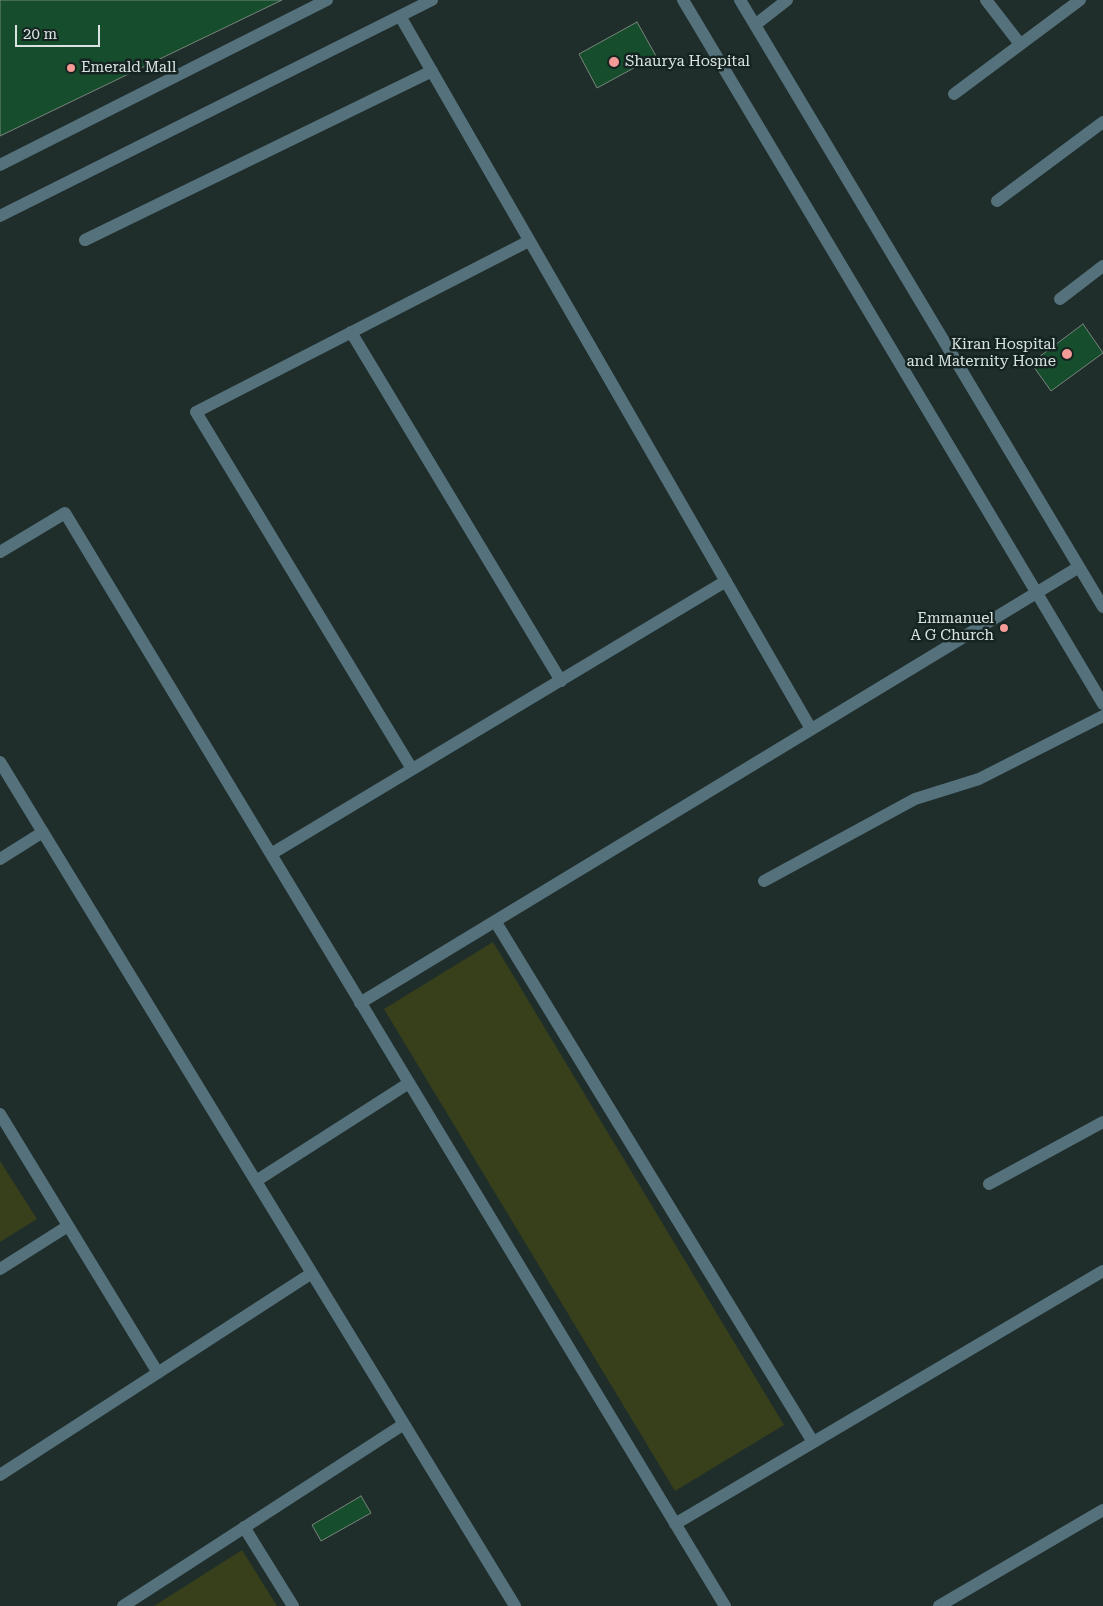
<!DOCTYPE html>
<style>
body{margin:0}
#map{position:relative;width:1103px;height:1606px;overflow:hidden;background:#1f2d2b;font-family:"Roboto Serif",serif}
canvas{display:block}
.scale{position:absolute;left:15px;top:25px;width:85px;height:22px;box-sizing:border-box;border:2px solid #dae3e2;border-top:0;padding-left:6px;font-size:15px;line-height:18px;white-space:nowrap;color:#dae3e2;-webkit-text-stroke:4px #152321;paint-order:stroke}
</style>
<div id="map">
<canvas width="1103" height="1606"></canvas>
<div class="scale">20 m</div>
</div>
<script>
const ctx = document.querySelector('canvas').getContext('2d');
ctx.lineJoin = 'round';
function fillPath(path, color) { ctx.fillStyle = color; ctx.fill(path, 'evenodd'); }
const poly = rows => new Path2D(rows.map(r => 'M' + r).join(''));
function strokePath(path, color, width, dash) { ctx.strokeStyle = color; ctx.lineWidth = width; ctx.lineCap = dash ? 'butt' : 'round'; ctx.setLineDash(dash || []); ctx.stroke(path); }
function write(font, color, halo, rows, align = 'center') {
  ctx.font = font + ' "Roboto Serif",serif'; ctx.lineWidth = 5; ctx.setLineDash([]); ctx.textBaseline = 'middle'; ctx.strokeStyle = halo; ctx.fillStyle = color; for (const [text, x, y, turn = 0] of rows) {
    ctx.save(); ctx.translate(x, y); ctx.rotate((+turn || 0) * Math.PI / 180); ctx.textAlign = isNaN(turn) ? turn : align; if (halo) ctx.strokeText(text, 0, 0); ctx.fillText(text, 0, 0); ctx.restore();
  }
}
const green = poly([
 [493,942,784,1425,675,1491,384,1009],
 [0,1161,37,1219,0,1242],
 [242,1550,277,1606,154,1606]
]);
const building = poly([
 [0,0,282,0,0,136,0,0],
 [637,22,656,56,597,88,579,54,637,22],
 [1083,324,1103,353,1051,391,1031,363,1083,324],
 [361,1496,371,1513,321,1541,312,1525,361,1496]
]);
const minor = poly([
 [683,0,1103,704],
 [740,0,1103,607],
 [986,0,1020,44],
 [400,16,811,729],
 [755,25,787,0],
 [954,94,1080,0],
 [0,165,327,0],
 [997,201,1103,122],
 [0,216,432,0],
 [85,240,432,71],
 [1060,299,1103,266],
 [351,332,561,681],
 [0,552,65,513,725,1606],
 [0,762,515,1606],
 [412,769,196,412,529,241],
 [271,854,726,581],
 [0,859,43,832],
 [764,881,915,799,979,779,1103,716],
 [495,921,813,1442],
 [360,1003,1079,567],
 [0,1114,158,1373],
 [256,1181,409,1083],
 [989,1184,1103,1122],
 [0,1269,68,1226],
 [0,1475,312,1273],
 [675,1524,1103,1271],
 [244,1527,293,1606],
 [123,1606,404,1424],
 [939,1606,1103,1510]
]);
const markers = [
 [614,62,6,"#f59b97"],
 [71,68,5,"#f59b97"],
 [1067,354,6,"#f59b97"],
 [1004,628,5,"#f59b97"]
];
const poiNames = [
 ["Shaurya Hospital",625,62],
 ["Emerald Mall",81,68],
 ["Kiran Hospital",1056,345,"right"],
 ["and Maternity Home",1056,362,"right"],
 ["Emmanuel",994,619,"right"],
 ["A G Church",994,636,"right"]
];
fillPath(green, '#37401b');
fillPath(building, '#164e2d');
strokePath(building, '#79857c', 1);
strokePath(minor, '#55727c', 12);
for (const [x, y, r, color] of markers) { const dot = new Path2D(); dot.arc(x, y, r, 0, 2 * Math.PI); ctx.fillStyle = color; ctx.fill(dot); strokePath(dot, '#152321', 2); }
write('15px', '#dae3e2', '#152321', poiNames, 'left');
</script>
